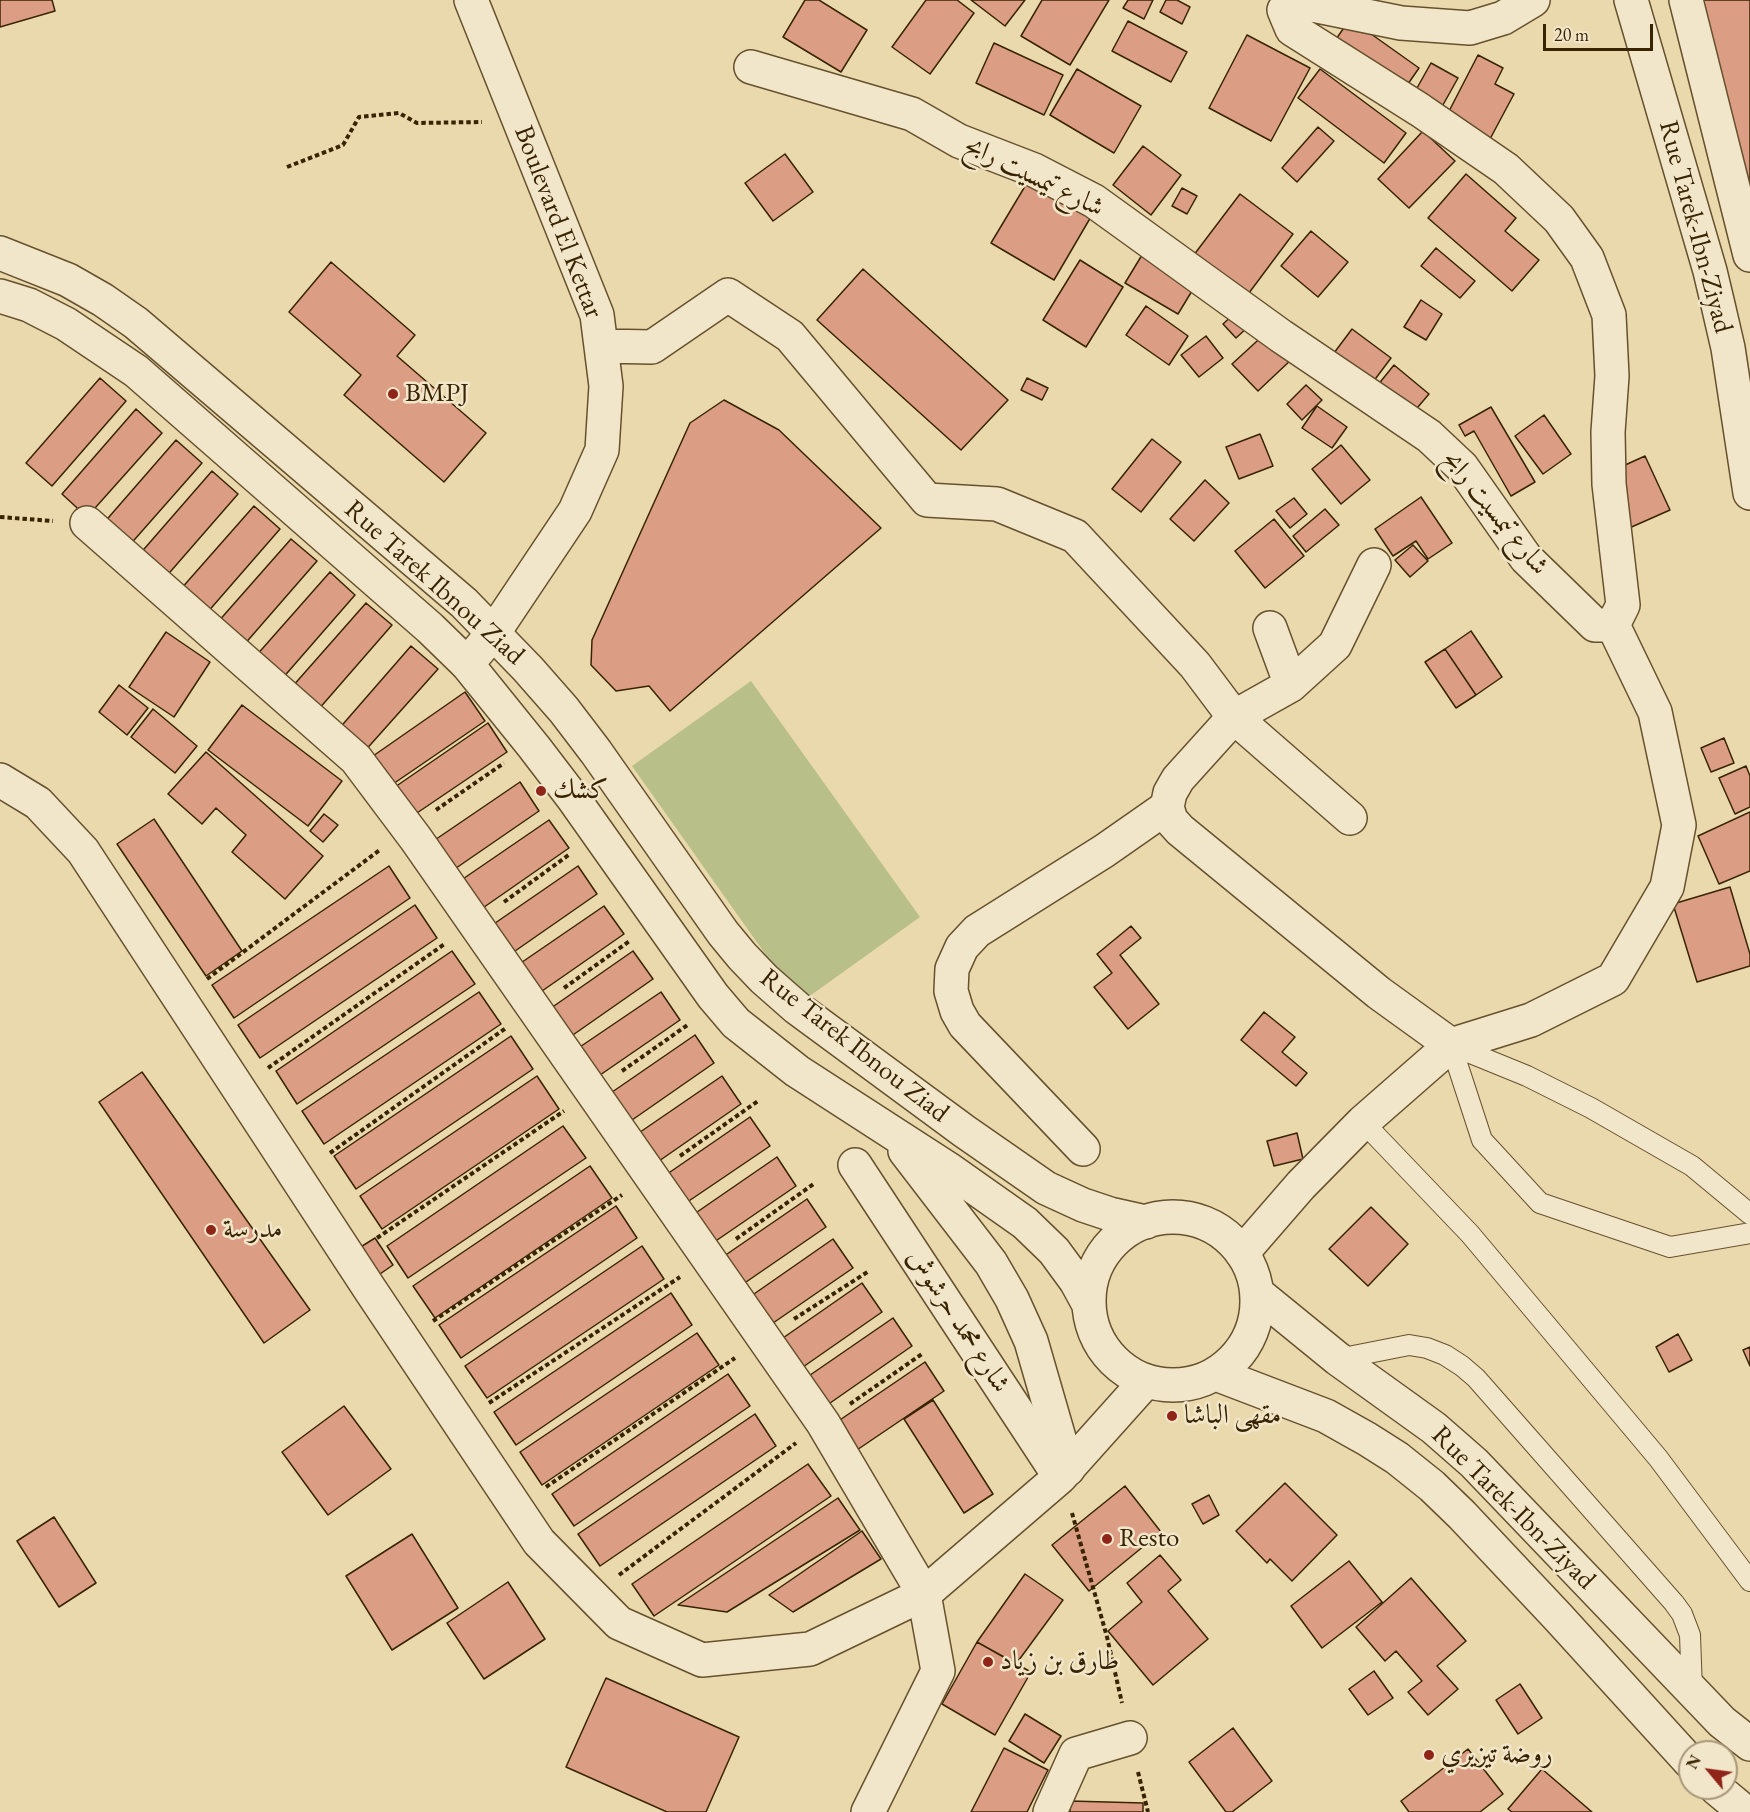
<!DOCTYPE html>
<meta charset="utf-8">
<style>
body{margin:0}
#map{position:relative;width:1750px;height:1812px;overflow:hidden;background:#ebd9ae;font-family:"EB Garamond",serif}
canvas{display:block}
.north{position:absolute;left:1678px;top:1740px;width:60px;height:60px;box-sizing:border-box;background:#f2e6ca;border:2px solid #a8987a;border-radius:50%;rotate:299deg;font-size:16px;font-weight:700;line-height:24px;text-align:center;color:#392402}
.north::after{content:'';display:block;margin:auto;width:21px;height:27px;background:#8f2418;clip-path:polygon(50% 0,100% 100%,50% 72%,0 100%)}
.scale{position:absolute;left:1543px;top:24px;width:110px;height:27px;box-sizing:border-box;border:3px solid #392402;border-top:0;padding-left:8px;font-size:18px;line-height:21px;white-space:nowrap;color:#392402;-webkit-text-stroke:4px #f2e6ca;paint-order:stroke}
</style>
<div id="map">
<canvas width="1750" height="1812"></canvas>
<div class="north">N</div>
<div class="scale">20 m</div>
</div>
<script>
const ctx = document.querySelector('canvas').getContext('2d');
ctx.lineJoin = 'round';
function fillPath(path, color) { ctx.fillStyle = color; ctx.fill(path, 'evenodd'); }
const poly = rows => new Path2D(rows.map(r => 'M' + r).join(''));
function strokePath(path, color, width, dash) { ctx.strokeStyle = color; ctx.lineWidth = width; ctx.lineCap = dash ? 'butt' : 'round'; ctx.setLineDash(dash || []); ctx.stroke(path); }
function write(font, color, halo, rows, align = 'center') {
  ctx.font = font + ' "EB Garamond",Amiri,serif'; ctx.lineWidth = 5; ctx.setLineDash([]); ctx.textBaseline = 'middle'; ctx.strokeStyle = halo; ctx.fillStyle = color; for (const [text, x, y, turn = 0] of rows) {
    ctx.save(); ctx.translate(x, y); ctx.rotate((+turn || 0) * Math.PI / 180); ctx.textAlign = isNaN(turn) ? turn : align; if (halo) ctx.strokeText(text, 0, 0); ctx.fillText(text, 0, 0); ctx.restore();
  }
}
const green = poly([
 [751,681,920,917,800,1003,632,766]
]);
const building = poly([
 [0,0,52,0,55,11,0,27,0,0],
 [805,0,819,0,867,30,841,72,783,37,805,0],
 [926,0,957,0,974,13,930,74,892,47,926,0],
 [971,0,1025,0,1005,26,971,0],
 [1042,0,1109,0,1070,65,1021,36,1042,0],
 [1128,0,1153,0,1144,19,1123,8,1128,0],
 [1166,0,1177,0,1190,7,1182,24,1160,12,1166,0],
 [1695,0,1750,0,1750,207,1695,0],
 [1350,19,1419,68,1401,94,1332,45,1350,19],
 [1128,21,1187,52,1171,82,1112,51,1128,21],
 [1247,35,1310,68,1271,141,1209,108,1247,35],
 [994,43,1063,75,1044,115,976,83,994,43],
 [1478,55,1503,68,1495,84,1514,94,1490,139,1446,117,1478,55],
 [1431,63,1458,78,1439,112,1412,97,1431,63],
 [1077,69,1141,106,1114,153,1050,115,1077,69],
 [1320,69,1406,133,1384,163,1298,98,1320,69],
 [1318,127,1334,141,1297,182,1282,168,1318,127],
 [1423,131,1455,161,1409,208,1378,179,1423,131],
 [1143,146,1181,175,1151,215,1113,185,1143,146],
 [785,154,813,192,773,221,745,183,785,154],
 [1466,174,1516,218,1505,231,1539,260,1512,291,1428,218,1466,174],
 [1030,178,1092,215,1054,280,991,243,1030,178],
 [1182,188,1197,196,1187,214,1172,206,1182,188],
 [1240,194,1293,234,1243,301,1190,260,1240,194],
 [1311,231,1348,262,1318,297,1281,266,1311,231],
 [1436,248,1475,281,1460,298,1421,266,1436,248],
 [1142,255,1195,286,1178,314,1125,283,1142,255],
 [1080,260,1123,287,1086,347,1043,320,1080,260],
 [331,262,415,335,397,356,486,433,444,482,344,395,361,375,289,312,331,262],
 [863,269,1008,400,961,450,817,320,863,269],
 [1421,300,1442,314,1426,340,1404,327,1421,300],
 [1146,306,1188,336,1169,365,1126,335,1146,306],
 [1235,313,1248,327,1236,338,1223,324,1235,313],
 [1352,329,1391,358,1370,386,1331,357,1352,329],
 [1268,331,1293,358,1258,391,1232,364,1268,331],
 [1206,336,1223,358,1199,377,1181,355,1206,336],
 [1394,365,1429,394,1412,414,1377,386,1394,365],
 [100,378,126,401,52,486,26,463,100,378],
 [1027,378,1048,388,1042,400,1021,390,1027,378],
 [1306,385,1322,400,1302,420,1287,404,1306,385],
 [724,400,779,430,881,528,670,711,649,686,616,691,591,665,592,640,690,423,724,400],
 [1317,406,1347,427,1332,448,1302,428,1317,406],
 [1491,407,1535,482,1511,496,1474,431,1465,436,1459,425,1491,407],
 [136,409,162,433,87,517,62,494,136,409],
 [1544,415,1571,454,1543,474,1515,436,1544,415],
 [1260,434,1273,466,1239,479,1226,447,1260,434],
 [1152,439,1181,462,1141,512,1112,489,1152,439],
 [176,440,202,463,128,547,102,525,176,440],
 [1341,445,1370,480,1341,504,1312,469,1341,445],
 [1645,456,1670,510,1627,529,1603,475,1645,456],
 [212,471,238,494,164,579,138,556,212,471],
 [1205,480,1229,503,1194,541,1170,519,1205,480],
 [1421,497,1452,543,1428,559,1416,541,1393,556,1375,529,1421,497],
 [1294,498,1307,514,1290,528,1276,511,1294,498],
 [254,506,280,529,206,614,180,590,254,506],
 [1325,509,1339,525,1306,552,1293,536,1325,509],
 [1274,519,1304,556,1265,588,1235,551,1274,519],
 [291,539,317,561,243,646,217,623,291,539],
 [1413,545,1428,561,1410,577,1395,560,1413,545],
 [330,572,355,595,281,680,255,657,330,572],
 [366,603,392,625,318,710,292,687,366,603],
 [1471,631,1502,677,1476,695,1445,649,1471,631],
 [166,632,210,662,174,717,129,687,166,632],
 [411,646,438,669,363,753,337,731,411,646],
 [1445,649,1476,695,1456,708,1425,662,1445,649],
 [119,685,148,708,127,735,99,712,119,685],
 [465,692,485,721,393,784,373,756,465,692],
 [242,705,342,781,308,826,208,750,242,705],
 [153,709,197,746,175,773,131,737,153,709],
 [488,723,507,752,414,815,395,787,488,723],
 [1724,738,1734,763,1711,772,1701,748,1724,738],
 [206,752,323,856,285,899,232,852,246,835,216,808,202,824,168,794,206,752],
 [1746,766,1750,776,1750,807,1735,814,1719,778,1746,766],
 [520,782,539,811,446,875,426,846,520,782],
 [1750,812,1750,871,1719,884,1698,836,1750,812],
 [324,814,338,825,323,842,310,831,324,814],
 [154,819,242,951,206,976,117,844,154,819],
 [549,820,569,848,477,912,457,883,549,820],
 [389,866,410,898,234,1018,212,985,389,866],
 [578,866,597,894,505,958,485,930,578,866],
 [1730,887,1750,954,1750,966,1697,982,1673,904,1730,887],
 [415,905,437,938,260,1058,238,1025,415,905],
 [604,906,624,934,532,998,512,969,604,906],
 [1131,926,1141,938,1120,955,1159,1004,1128,1029,1094,987,1112,973,1097,954,1131,926],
 [452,951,475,984,297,1104,276,1071,452,951],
 [633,951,653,979,560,1044,541,1015,633,951],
 [479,992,501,1024,324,1144,302,1111,479,992],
 [661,992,680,1020,587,1084,568,1055,661,992],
 [1264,1012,1295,1037,1282,1052,1307,1073,1296,1086,1241,1040,1264,1012],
 [695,1035,714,1063,622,1127,602,1099,695,1035],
 [511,1036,533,1069,356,1189,334,1156,511,1036],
 [142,1072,310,1310,264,1343,99,1102,142,1072],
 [537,1076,559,1109,382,1229,360,1196,537,1076],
 [722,1076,741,1104,649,1168,630,1139,722,1076],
 [750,1117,770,1146,677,1209,657,1181,750,1117],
 [563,1126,586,1158,408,1278,387,1246,563,1126],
 [1297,1133,1303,1159,1274,1166,1267,1141,1297,1133],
 [777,1157,796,1186,704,1249,684,1221,777,1157],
 [590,1166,612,1198,435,1318,413,1286,590,1166],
 [807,1199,826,1227,733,1291,714,1263,807,1199],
 [616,1206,637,1238,461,1358,439,1325,616,1206],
 [1371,1207,1408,1244,1368,1286,1329,1249,1371,1207],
 [375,1238,393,1265,377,1276,359,1248,375,1238],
 [833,1239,853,1268,760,1332,741,1303,833,1239],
 [642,1246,664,1279,487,1398,465,1366,642,1246],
 [862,1283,882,1312,790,1376,770,1347,862,1283],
 [671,1293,692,1325,516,1445,494,1412,671,1293],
 [893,1318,912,1346,820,1410,800,1382,893,1318],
 [697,1333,719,1365,542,1485,520,1452,697,1333],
 [1678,1334,1692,1360,1669,1372,1656,1347,1678,1334],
 [1750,1347,1750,1366,1743,1350,1750,1347],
 [925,1362,944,1391,851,1454,831,1426,925,1362],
 [728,1374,750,1406,574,1526,552,1494,728,1374],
 [933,1400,993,1494,964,1513,904,1419,933,1400],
 [344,1406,391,1469,328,1515,282,1452,344,1406],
 [755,1414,776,1446,600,1566,578,1534,755,1414],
 [808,1464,831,1496,654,1616,632,1584,808,1464],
 [1285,1483,1337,1535,1292,1581,1270,1559,1267,1563,1236,1531,1285,1483],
 [1125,1486,1161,1532,1089,1591,1052,1545,1125,1486],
 [1209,1495,1219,1515,1203,1524,1192,1504,1209,1495],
 [838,1498,860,1530,727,1612,678,1605,838,1498],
 [54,1517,96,1583,59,1607,17,1541,54,1517],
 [862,1531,881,1559,793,1612,769,1595,862,1531],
 [412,1534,458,1608,392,1650,346,1576,412,1534],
 [1160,1555,1181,1580,1168,1591,1208,1639,1153,1685,1108,1631,1142,1602,1127,1583,1160,1555],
 [1349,1561,1382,1602,1322,1648,1291,1606,1349,1561],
 [1025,1574,1063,1600,1016,1664,977,1642,1025,1574],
 [1411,1578,1466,1641,1437,1666,1458,1689,1428,1715,1408,1692,1422,1681,1396,1651,1385,1661,1356,1627,1411,1578],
 [508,1582,545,1639,484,1679,447,1623,508,1582],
 [977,1642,1031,1672,995,1735,942,1704,977,1642],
 [1374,1671,1393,1698,1368,1715,1349,1689,1374,1671],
 [606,1678,739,1737,706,1812,667,1812,566,1767,606,1678],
 [1520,1684,1542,1718,1518,1734,1496,1700,1520,1684],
 [1025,1714,1061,1736,1044,1763,1009,1741,1025,1714],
 [1233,1728,1272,1781,1232,1812,1226,1812,1189,1762,1233,1728],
 [1004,1748,1048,1770,1027,1812,971,1812,1004,1748],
 [1468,1749,1503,1794,1480,1812,1409,1812,1401,1801,1468,1749],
 [1542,1769,1592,1812,1512,1812,1508,1809,1542,1769],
 [1070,1801,1143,1803,1143,1812,1070,1812,1070,1801]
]);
const path = poly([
 [287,167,343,145,359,117,399,113,417,123,482,122],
 [0,517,53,521],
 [436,810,504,763],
 [504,902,570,854],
 [207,979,381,849],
 [564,988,631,940],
 [268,1068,446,943],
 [622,1071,689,1024],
 [330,1153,506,1028],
 [680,1156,758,1101],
 [377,1238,564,1111],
 [736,1239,815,1183],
 [794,1319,869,1271],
 [433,1321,622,1195],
 [489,1403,680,1277],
 [850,1404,922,1354],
 [546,1487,735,1358],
 [1072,1513,1107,1637,1122,1703],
 [619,1575,796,1443],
 [1138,1772,1148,1812]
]);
const service = poly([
 [1451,1045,1482,1140,1540,1203,1670,1247,1750,1233],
 [1451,1045,1527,1076,1591,1108,1692,1166,1750,1214],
 [1363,1122,1470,1234,1658,1458,1750,1581],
 [1338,1359,1409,1345,1427,1348,1445,1355,1462,1366,1476,1378,1674,1603,1682,1614,1690,1635,1692,1691]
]);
const minor = poly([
 [751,67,912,114,959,141,1034,170,1094,201,1281,336,1429,436,1462,467,1526,558,1595,625,1613,625,1623,605,1609,484,1608,432,1612,376,1609,315,1587,258,1559,219,1506,169,1420,110,1292,29,1284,10,1293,1,1401,23,1470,28,1503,18,1533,0],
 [601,346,652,347,728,295,790,336,927,500,997,504,1075,536,1195,665,1234,717,1178,779,1170,793,1167,807,1171,820,1180,830,1379,993,1451,1045,1531,1020,1613,979,1667,887,1679,825,1655,712,1613,625],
 [87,523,356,759,416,839,823,1423,924,1594,938,1671,868,1812],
 [1270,628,1291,685],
 [467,664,494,632,575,511,602,450,606,386,597,315,471,0],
 [0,780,38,803,83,851,371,1291,539,1542,619,1623,702,1660,810,1649,924,1594,1060,1477,1146,1381],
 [1350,818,1234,717,1291,685,1335,645,1374,565],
 [1083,1149,965,1025,957,1011,951,991,952,969,962,947,977,931,1104,851,1167,807],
 [855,1165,1060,1477],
 [1242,1253,1301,1185,1363,1122,1451,1045],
 [1050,1812,1076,1754,1130,1738]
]);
const tertiary = poly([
 [1631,0,1710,271,1719,309,1728,348,1750,493],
 [1686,0,1750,255],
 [0,253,68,280,103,300,136,323,464,603,528,669,564,710,596,752,723,933,742,956,764,979,797,1008,964,1131,1046,1188,1083,1205,1110,1214,1146,1222],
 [0,296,29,305,66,324,136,371,430,628,467,664,534,747,573,798,713,996,736,1023,797,1071,947,1168,1025,1223,1054,1251,1076,1281,1088,1303],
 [905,1151,991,1263,1012,1299,1031,1341,1068,1469],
 '1089 1301a84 84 0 1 1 168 0a84 84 0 1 1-168 0Z',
 [1257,1293,1338,1359,1434,1428,1474,1463,1722,1722,1750,1744],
 [1216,1374,1326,1416,1367,1439,1397,1458,1432,1486,1462,1515,1558,1617,1690,1762],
 [1716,1788,1745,1812]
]);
const markers = [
 [393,394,6,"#8f2418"],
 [541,791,6,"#8f2418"],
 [211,1230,6,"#8f2418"],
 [1172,1416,6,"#8f2418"],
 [1107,1539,6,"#8f2418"],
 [988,1662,6,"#8f2418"],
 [1429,1755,6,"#8f2418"]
];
const streetNames = [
 ["شارع تيمسيت رابح",1034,177,26],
 ["Boulevard El Kettar",558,222,69],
 ["Rue Tarek-Ibn-Ziyad",1695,227,75],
 ["شارع تيمسيت رابح",1495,513,51],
 ["Rue Tarek Ibnou Ziad",434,583,42],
 ["Rue Tarek Ibnou Ziad",854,1046,38],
 ["شارع محمد حرشوش",958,1321,57],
 ["Rue Tarek-Ibn-Ziyad",1513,1508,45]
];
const poiNames = [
 ["BMPJ",405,394],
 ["كشك",553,791],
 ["مدرسة",223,1230],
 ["مقهى الباشا",1184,1416],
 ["Resto",1119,1539],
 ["طارق بن زياد",1000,1662],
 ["روضة تيزيري",1441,1755]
];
fillPath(green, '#b9bf89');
fillPath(building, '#db9e84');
strokePath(building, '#392402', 1.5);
strokePath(service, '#66512d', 22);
strokePath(minor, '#66512d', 36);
strokePath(tertiary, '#66512d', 36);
strokePath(path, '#392402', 4, [4.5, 3]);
strokePath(service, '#f2e6ca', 20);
strokePath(minor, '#f2e6ca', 33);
strokePath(tertiary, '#f2e6ca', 33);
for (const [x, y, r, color] of markers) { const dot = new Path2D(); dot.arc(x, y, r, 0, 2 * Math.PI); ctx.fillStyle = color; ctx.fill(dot); strokePath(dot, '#f2e6ca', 2); }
write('27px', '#392402', '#f2e6ca', streetNames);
write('27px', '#392402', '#f2e6ca', poiNames, 'left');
</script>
